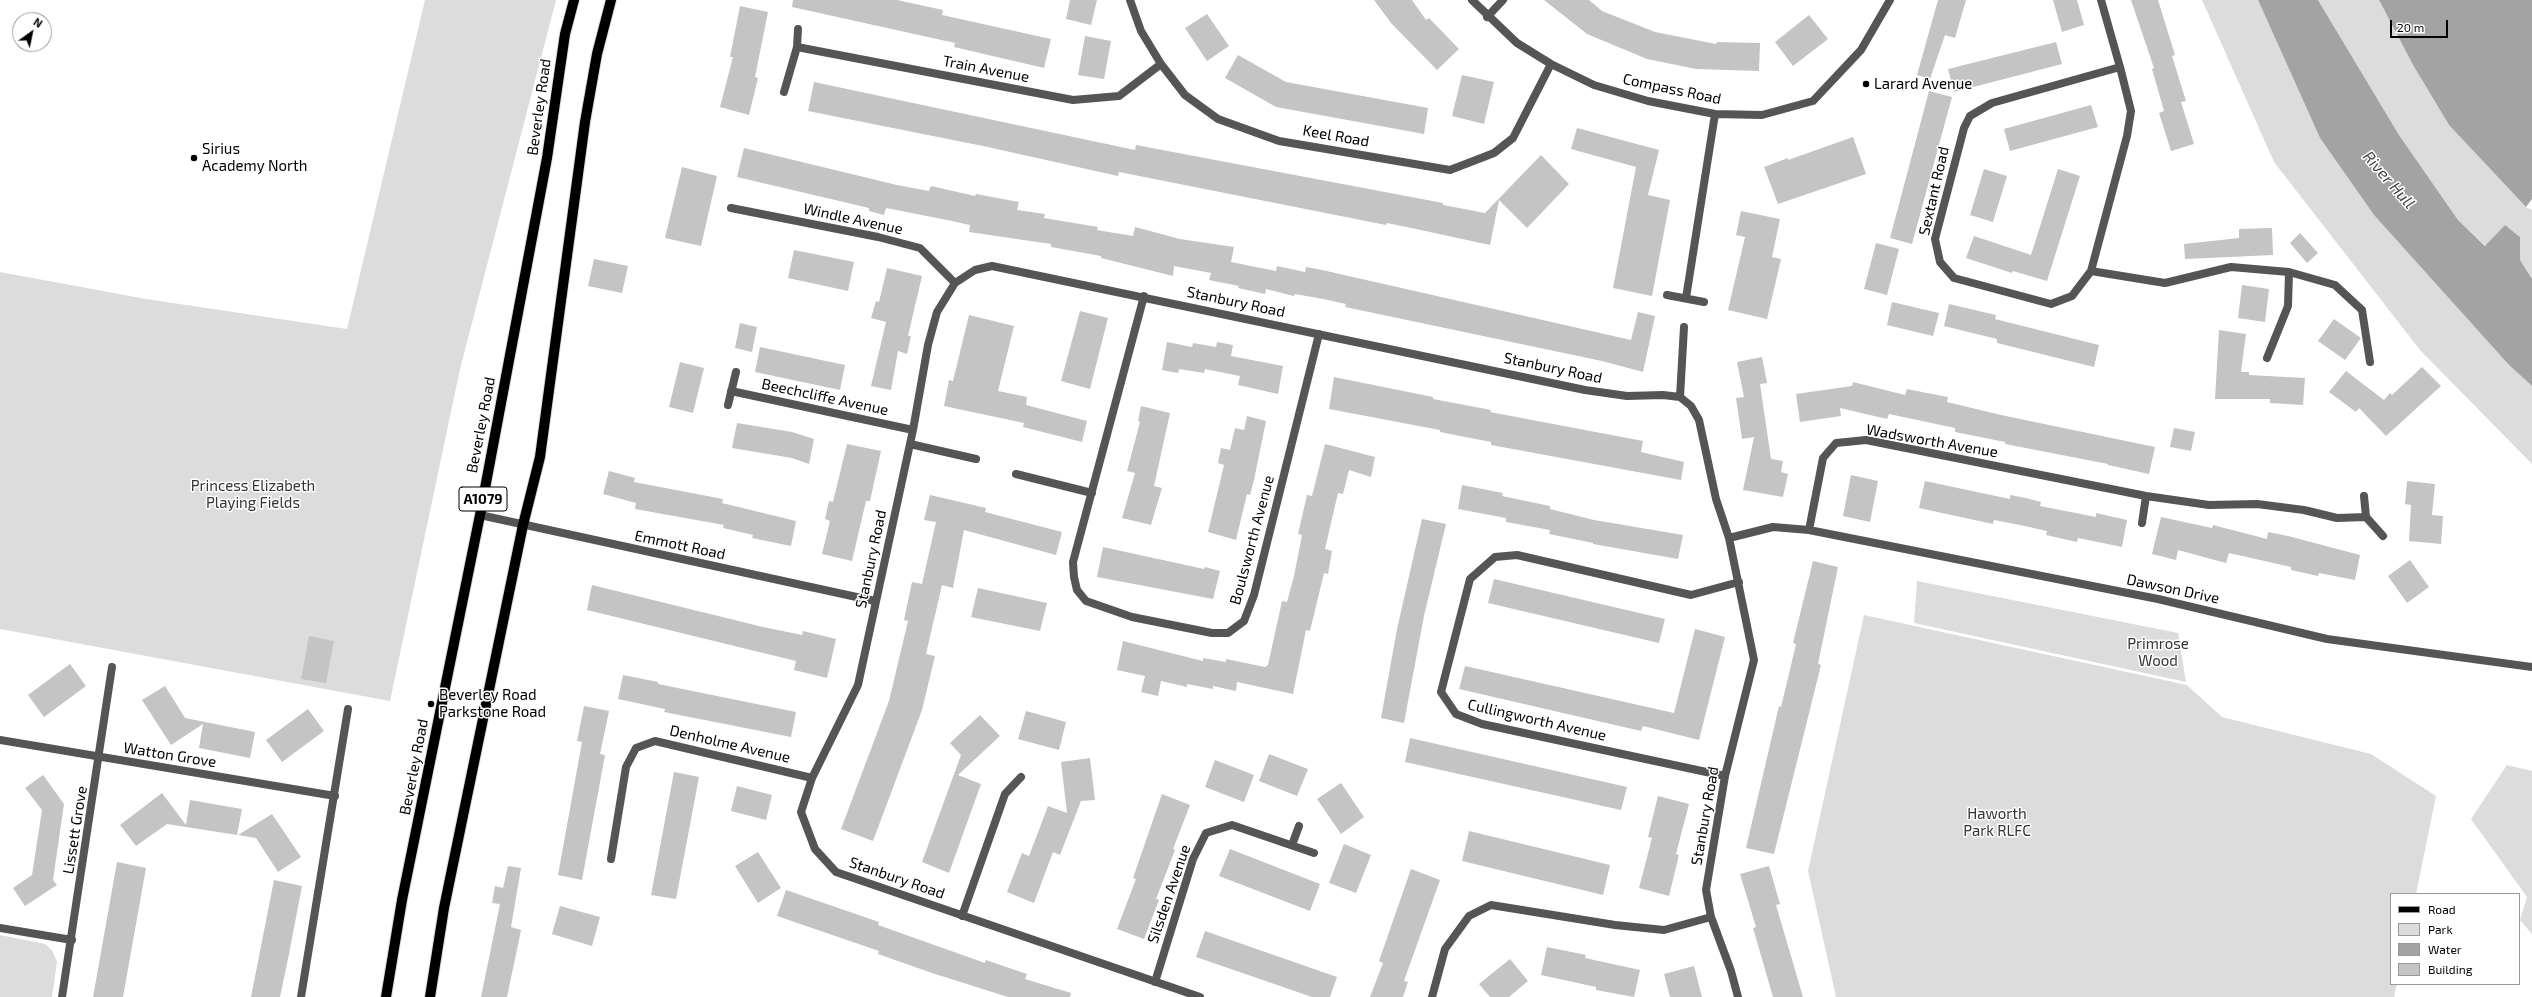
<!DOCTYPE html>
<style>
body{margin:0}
#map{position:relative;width:2532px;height:997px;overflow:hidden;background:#fff;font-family:"Exo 2",sans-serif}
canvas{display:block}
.legend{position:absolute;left:2390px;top:893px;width:130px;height:92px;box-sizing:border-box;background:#fff;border:1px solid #999;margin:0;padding:5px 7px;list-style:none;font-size:12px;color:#000}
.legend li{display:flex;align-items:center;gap:8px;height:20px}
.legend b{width:20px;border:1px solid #999}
.north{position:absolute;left:12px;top:12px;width:40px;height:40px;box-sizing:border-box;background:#fff;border:1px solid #999;border-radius:50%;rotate:33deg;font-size:11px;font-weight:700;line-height:16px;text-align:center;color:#000}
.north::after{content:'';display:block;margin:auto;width:14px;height:18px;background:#000;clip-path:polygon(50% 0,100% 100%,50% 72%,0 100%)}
.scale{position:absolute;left:2390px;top:20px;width:58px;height:18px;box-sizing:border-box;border:2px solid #000;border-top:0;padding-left:5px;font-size:12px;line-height:14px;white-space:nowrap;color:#000;-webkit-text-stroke:3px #fff;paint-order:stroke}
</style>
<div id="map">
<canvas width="2532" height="997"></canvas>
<ul class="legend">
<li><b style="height:5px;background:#000"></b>Road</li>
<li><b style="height:11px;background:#dcdcdc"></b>Park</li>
<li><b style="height:11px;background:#a3a3a3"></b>Water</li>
<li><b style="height:11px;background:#c4c4c4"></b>Building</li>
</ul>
<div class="north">N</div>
<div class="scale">20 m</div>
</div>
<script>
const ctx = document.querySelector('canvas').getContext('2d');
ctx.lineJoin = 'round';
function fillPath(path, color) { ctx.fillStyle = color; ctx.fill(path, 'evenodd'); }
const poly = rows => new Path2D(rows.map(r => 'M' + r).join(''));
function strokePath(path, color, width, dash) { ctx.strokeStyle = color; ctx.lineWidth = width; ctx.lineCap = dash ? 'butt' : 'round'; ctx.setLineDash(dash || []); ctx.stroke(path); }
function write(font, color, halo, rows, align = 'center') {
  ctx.font = font + ' "Exo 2",sans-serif'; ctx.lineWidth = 3; ctx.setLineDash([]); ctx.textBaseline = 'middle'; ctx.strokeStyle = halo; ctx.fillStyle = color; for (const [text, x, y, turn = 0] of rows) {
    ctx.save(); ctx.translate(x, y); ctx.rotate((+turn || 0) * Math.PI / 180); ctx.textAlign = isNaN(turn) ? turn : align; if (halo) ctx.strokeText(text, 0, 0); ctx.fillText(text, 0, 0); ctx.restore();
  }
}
const green = poly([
 [425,0,556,0,460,369,390,701,0,629,0,272,146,299,347,329],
 [2202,0,2258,0,2320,138,2374,215,2509,365,2532,386,2532,464,2420,350,2274,162],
 [2318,0,2379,0,2413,65,2449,125,2526,207,2532,210,2532,279,2520,260,2520,237,2505,225,2486,246,2458,220,2399,135],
 [1917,581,2178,633,2186,682,1914,623],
 [1864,615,2187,685,2222,717,2371,754,2436,796,2416,894,2391,894,2391,984,2397,984,2394,997,1836,997,1808,871],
 [2507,765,2532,771,2532,934,2520,920,2527,897,2471,819],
 [0,935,45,944,52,950,57,962,52,997,0,997]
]);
const water = poly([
 [2258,0,2318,0,2399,135,2458,220,2485,246,2505,225,2520,237,2520,260,2532,279,2532,386,2509,365,2374,215,2320,138],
 [2379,0,2532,0,2532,199,2526,207,2449,125,2413,65]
]);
const building = poly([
 [793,0,897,0,943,10,942,15,1051,39,1044,68,954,47,955,43,792,7],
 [1070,0,1097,0,1091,25,1066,19],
 [1374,0,1412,0,1426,20,1429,18,1459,49,1437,70,1391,23],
 [1544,0,1589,0,1602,11,1655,32,1716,44,1717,42,1760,43,1759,71,1696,69,1647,59,1587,34],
 [1938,0,1966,0,1955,38,1945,35,1930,79,1917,75],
 [2053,0,2077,0,2084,25,2062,32],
 [2131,0,2158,0,2175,55,2172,56,2186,101,2181,102,2194,144,2171,151,2159,113,2164,111,2152,69,2154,68],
 [740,6,768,12,755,77,758,78,749,115,720,107,733,57,730,57],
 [1207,14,1229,46,1207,61,1185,28],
 [1809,15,1828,39,1793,66,1775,42],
 [1085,36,1111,41,1104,79,1078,75],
 [2056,42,2062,64,1954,92,1948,69],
 [1238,55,1286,82,1428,108,1424,134,1276,107,1225,78],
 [1462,75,1494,82,1484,124,1452,116],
 [814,82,1135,150,1136,145,1443,203,1443,205,1485,213,1541,155,1569,184,1527,228,1499,200,1490,245,1416,229,1387,223,1386,225,1119,172,1118,176,983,146,808,111],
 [1929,91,1952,97,1912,244,1890,238],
 [2091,105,2098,127,2010,151,2004,129],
 [1577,128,1659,150,1648,195,1670,200,1652,296,1613,288,1636,167,1571,149],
 [1853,137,1866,174,1778,204,1764,167,1788,158,1788,160],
 [744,148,897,185,929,191,931,186,975,196,976,194,1019,202,1017,210,1045,214,1044,218,1098,227,1097,230,1133,236,1135,227,1180,239,1234,247,1231,262,1276,271,1277,266,1305,272,1306,267,1322,270,1631,340,1638,312,1655,316,1643,372,1602,361,1345,307,1346,304,1323,299,1295,294,1294,296,1266,289,1265,294,1238,288,1239,286,1209,280,1211,273,1174,266,1173,276,1101,258,1101,256,1051,247,1051,244,969,232,970,225,947,220,886,208,884,215,869,211,869,208,737,177],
 [682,167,717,176,701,246,665,238],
 [1984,169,2007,176,1993,222,1970,215],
 [2058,169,2080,176,2047,281,2013,271,2012,273,1966,258,1974,236,2031,255],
 [1741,211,1780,219,1772,257,1781,259,1767,319,1728,310,1745,237,1736,235],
 [2272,228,2273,255,2185,259,2184,244,2239,238,2239,229],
 [2300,233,2318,253,2307,263,2290,243],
 [1876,243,1899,249,1887,295,1864,289],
 [794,250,854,262,848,291,788,278],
 [594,259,628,266,622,293,588,286],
 [887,268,922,276,908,336,911,336,907,354,898,351,891,390,871,386,886,322,871,318,876,301,879,302],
 [2242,285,2269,289,2265,322,2238,318],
 [1892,302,1939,313,1933,336,1887,325],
 [1949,304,1996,315,1995,319,2099,345,2094,367,1997,343,1997,339,1944,326],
 [1080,311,1108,318,1090,389,1061,381],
 [969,315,1014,326,998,391,1027,397,1026,405,1087,421,1082,442,1023,427,1024,423,944,406,949,380,953,381],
 [2334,319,2361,338,2345,360,2318,341],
 [740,323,757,327,752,352,735,348],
 [2219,330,2246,334,2241,372,2249,372,2249,375,2305,378,2303,405,2270,403,2270,399,2215,399],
 [1167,342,1192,347,1193,343,1216,347,1217,342,1233,345,1231,356,1283,366,1278,394,1238,385,1240,376,1205,369,1204,373,1179,369,1178,373,1162,370],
 [760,347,845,365,840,390,755,372],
 [1762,357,1767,383,1760,384,1771,459,1783,461,1781,472,1788,474,1783,497,1743,490,1754,437,1742,439,1736,398,1744,397,1737,362],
 [680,362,704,368,693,413,669,407],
 [2422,367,2441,386,2386,436,2359,408,2356,412,2329,392,2346,371,2384,400,2390,393,2392,395],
 [1334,377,1433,397,1433,399,1491,410,1490,412,1643,441,1641,452,1684,462,1681,480,1491,445,1491,442,1440,432,1440,430,1329,409],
 [1853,382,1905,395,1907,389,1927,393,1948,397,1947,402,2001,415,2155,447,2149,474,2108,465,2108,464,2005,444,2005,442,1955,432,1955,428,1889,414,1887,419,1840,408,1841,416,1800,422,1796,394,1852,386],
 [1141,406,1170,413,1154,486,1162,488,1151,525,1122,518,1135,473,1127,471,1140,422,1138,421],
 [1247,416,1266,421,1254,480,1250,495,1247,494,1236,540,1208,532,1224,465,1218,463,1221,448,1230,450,1235,428,1244,430],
 [737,423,792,432,814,439,809,464,792,458,732,448],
 [2174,428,2195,432,2191,451,2170,447],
 [847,444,881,451,870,501,866,501,852,561,822,554,830,521,825,519,829,501,833,502],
 [1325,444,1375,457,1371,477,1349,470,1343,494,1338,493,1325,549,1332,551,1328,574,1324,573,1310,631,1306,630,1293,694,1237,682,1236,691,1213,686,1213,689,1187,684,1187,687,1161,681,1158,696,1141,692,1145,676,1117,670,1123,641,1203,661,1203,658,1226,662,1226,659,1265,667,1268,665,1282,601,1287,602,1294,576,1302,535,1298,534,1307,495,1312,496],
 [609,471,635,478,634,482,723,499,722,503,796,521,791,546,752,538,753,535,723,528,724,525,635,509,636,503,603,494],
 [1851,475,1878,481,1870,522,1843,516],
 [1925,481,2010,499,2010,495,2026,498,2041,502,2040,506,2096,517,2096,513,2127,520,2122,547,2078,538,2077,542,2046,535,2047,531,2020,525,1994,520,1993,524,1919,508],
 [2407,481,2435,484,2432,515,2443,516,2441,544,2409,541,2411,505,2405,504],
 [1462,485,1503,493,1502,496,1550,506,1550,509,1594,520,1683,535,1678,559,1593,544,1593,543,1549,534,1550,530,1506,522,1506,518,1458,509],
 [930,495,986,508,985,512,1062,532,1056,555,964,530,953,588,942,585,926,654,935,656,922,710,873,841,841,829,889,701,908,621,904,620,912,582,922,584,936,522,924,520],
 [2161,517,2212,528,2213,525,2267,539,2268,532,2288,536,2360,555,2355,580,2319,573,2318,576,2291,570,2291,567,2229,553,2226,563,2178,550,2176,560,2152,554],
 [1422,519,1446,524,1424,616,1404,723,1381,718,1397,629],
 [1103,547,1204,569,1205,567,1220,571,1213,599,1097,577],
 [2410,560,2429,587,2407,603,2388,576],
 [1813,561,1838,567,1818,664,1821,665,1774,854,1746,848,1779,706,1781,707,1788,678,1796,644,1793,643],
 [1494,579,1665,619,1659,643,1488,603],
 [592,585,763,627,802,635,803,631,836,639,827,678,794,670,796,661,587,610],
 [978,588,1047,603,1040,631,971,617],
 [1695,629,1725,637,1699,740,1643,726,1641,731,1459,689,1465,666,1674,713],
 [309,636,334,641,326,683,301,679],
 [70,664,86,686,44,717,28,695],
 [623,675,658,682,658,684,796,712,791,737,664,712,665,709,618,699],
 [165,686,185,718,255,732,250,758,199,748,203,724,171,745,142,700],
 [584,706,609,711,600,754,605,755,582,880,558,875,582,742,577,741],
 [308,709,324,731,282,762,266,740],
 [1026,711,1066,722,1059,750,1018,739],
 [980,715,1000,736,958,775,981,784,949,873,922,862,961,755,950,743],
 [1410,738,1627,787,1621,810,1405,762],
 [1269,754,1308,769,1297,796,1259,781],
 [1090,758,1095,800,1081,801,1060,855,1053,852,1034,903,1007,892,1022,853,1029,856,1048,806,1067,813,1061,762],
 [1215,760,1254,775,1244,802,1205,787],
 [674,772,699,777,676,899,651,895],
 [43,775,64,804,53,880,57,885,25,906,13,888,32,875,42,810,25,788],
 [1341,783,1364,817,1341,834,1317,799],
 [737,786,772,795,766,820,731,811],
 [162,793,186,825,190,800,242,809,237,835,167,824,136,846,120,825],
 [1162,794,1190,805,1173,849,1175,850,1156,899,1159,900,1144,939,1117,929,1136,879,1133,878],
 [1658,796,1689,804,1676,854,1679,855,1669,896,1639,888,1652,838,1648,837],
 [272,814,301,857,278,872,256,838,238,835],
 [1469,831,1610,865,1603,895,1462,861],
 [1344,844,1371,855,1356,893,1329,883],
 [1230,849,1320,884,1310,911,1219,876],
 [758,852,781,888,758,903,735,866],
 [117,862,146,868,123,997,93,997],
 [508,866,521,868,511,927,521,930,519,940,507,997,481,997,500,904,492,903,495,886,503,888],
 [1769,866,1780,904,1776,905,1803,997,1773,997,1753,928,1756,927,1740,874],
 [1411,869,1440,880,1404,981,1408,982,1403,997,1370,997,1383,963,1379,961],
 [274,880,302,886,289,954,280,997,251,997],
 [786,890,879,922,878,925,985,963,986,960,1027,974,1025,979,1071,993,1070,997,1008,997,935,974,878,954,879,951,777,916],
 [560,906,600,917,592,946,552,934],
 [1205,931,1337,977,1330,997,1312,997,1196,957],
 [1547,947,1586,955,1585,958,1640,970,1634,997,1596,990,1596,987,1541,975],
 [1510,959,1528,981,1509,997,1490,997,1479,984],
 [1694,966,1702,997,1670,997,1664,974]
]);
const street = poly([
 [1130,0,1141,31,1161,64,1185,95,1218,119,1279,141,1450,170,1494,153,1513,138,1551,64],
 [1472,0,1517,43,1551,64,1594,85,1648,101,1715,114,1762,115,1813,101,1861,50,1890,0],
 [2101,0,2120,67,2131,111,2127,136,2091,271,2072,296,2051,304,1954,278,1940,262,1935,239,1964,128,1970,116,1992,103,2120,67],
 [1487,17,1503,0],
 [797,47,1073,100,1119,96,1161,64],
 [784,92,797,47,798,29],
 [731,208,878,237,920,248,955,283],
 [2091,271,2165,283,2231,267,2289,272,2335,285,2362,310,2370,362],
 [1667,295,1704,302],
 [1144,296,1073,562,1074,577,1077,590,1086,601,1132,617,1212,633,1228,633,1244,621,1254,595,1319,334],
 [1686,298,1715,114],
 [2267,358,2288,306,2289,272],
 [731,391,913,430],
 [1680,397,1684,327],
 [728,405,736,372],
 [910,444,976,459],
 [1016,474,1092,493],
 [2364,496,2366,517,2383,536],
 [480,515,875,601],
 [2142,523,2146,496],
 [1809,530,2158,599,2327,639,2532,667],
 [1729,538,1773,527,1809,530,1823,458,1836,443,1866,440,2146,496,2209,505,2257,504,2304,510,2337,518,2366,517],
 [0,740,335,796],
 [1725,776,1482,724,1456,714,1441,692,1470,579,1495,557,1517,555,1691,595,1739,582],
 [1292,845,1299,826],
 [611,859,626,767,636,748,655,741,812,778],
 [962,916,1005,794,1021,777],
 [1711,917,1731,971,1738,997],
 [0,928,72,940],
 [1155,982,1193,859,1206,833,1232,825,1314,853],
 [62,997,112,667],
 [301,997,348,709],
 [1200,997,836,872,815,849,801,812,812,778,858,685,913,430,928,345,937,312,955,283,975,270,992,266,1585,390,1627,396,1663,395,1680,397,1691,406,1699,420,1716,499,1729,538,1754,660,1725,776,1706,890,1711,917,1664,930,1615,925,1491,905,1469,916,1445,949,1432,997]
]);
const primary = poly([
 [386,997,402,900,480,515,547,158,565,34,574,0],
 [430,997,444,908,523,525,540,457,585,122,597,54,611,0]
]);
const markers = [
 [1866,84,4,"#000"],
 [194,158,4,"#000"],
 [431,704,4,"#000"]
];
const shields = [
 [483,499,48]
];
const shieldNames = [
 ["A1079",483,499]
];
const streetNames = [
 ["Train Avenue",986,69,11],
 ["Compass Road",1672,89,12],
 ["Beverley Road",539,107,-82],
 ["Keel Road",1336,136,10],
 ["Sextant Road",1934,191,-77],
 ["Windle Avenue",853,219,12],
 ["Stanbury Road",1236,302,12],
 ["Stanbury Road",1553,368,12],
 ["Beechcliffe Avenue",825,397,12],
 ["Beverley Road",481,425,-79],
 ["Wadsworth Avenue",1932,441,10],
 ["Boulsworth Avenue",1252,540,-75],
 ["Emmott Road",680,545,12],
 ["Stanbury Road",871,559,-78],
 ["Dawson Drive",2173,589,12],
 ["Cullingworth Avenue",1537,720,13],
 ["Denholme Avenue",730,744,13],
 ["Watton Grove",170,755,9],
 ["Beverley Road",414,767,-79],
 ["Stanbury Road",1705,816,-80],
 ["Lissett Grove",75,830,-81],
 ["Stanbury Road",897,878,19],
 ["Silsden Avenue",1169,894,-71]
];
const poiNames = [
 ["Larard Avenue",1874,84],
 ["Sirius",202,149],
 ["Academy North",202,166],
 ["Beverley Road",439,695],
 ["Parkstone Road",439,712]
];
const parkNames = [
 ["Princess Elizabeth",253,486],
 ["Playing Fields",253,503],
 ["Primrose",2158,644],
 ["Wood",2158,661],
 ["Haworth",1997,814],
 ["Park RLFC",1997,831]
];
const waterNames = [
 ["River Hull",2389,180,49]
];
fillPath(green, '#dcdcdc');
fillPath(water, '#a3a3a3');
fillPath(building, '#c4c4c4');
strokePath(primary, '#dbdbdb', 12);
strokePath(street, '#555', 8);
strokePath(primary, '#000', 10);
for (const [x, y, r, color] of markers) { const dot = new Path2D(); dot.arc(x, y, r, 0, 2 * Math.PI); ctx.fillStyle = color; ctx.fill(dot); strokePath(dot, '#fff', 1.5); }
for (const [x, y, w] of shields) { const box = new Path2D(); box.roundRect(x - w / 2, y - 12, w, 24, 3); ctx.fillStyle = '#fff'; ctx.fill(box); strokePath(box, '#000', 1); }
write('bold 14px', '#000', null, shieldNames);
write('15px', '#000', '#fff', streetNames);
write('15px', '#000', '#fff', poiNames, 'left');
write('15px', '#333', '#fff', parkNames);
write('italic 16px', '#444', '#fff', waterNames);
</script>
